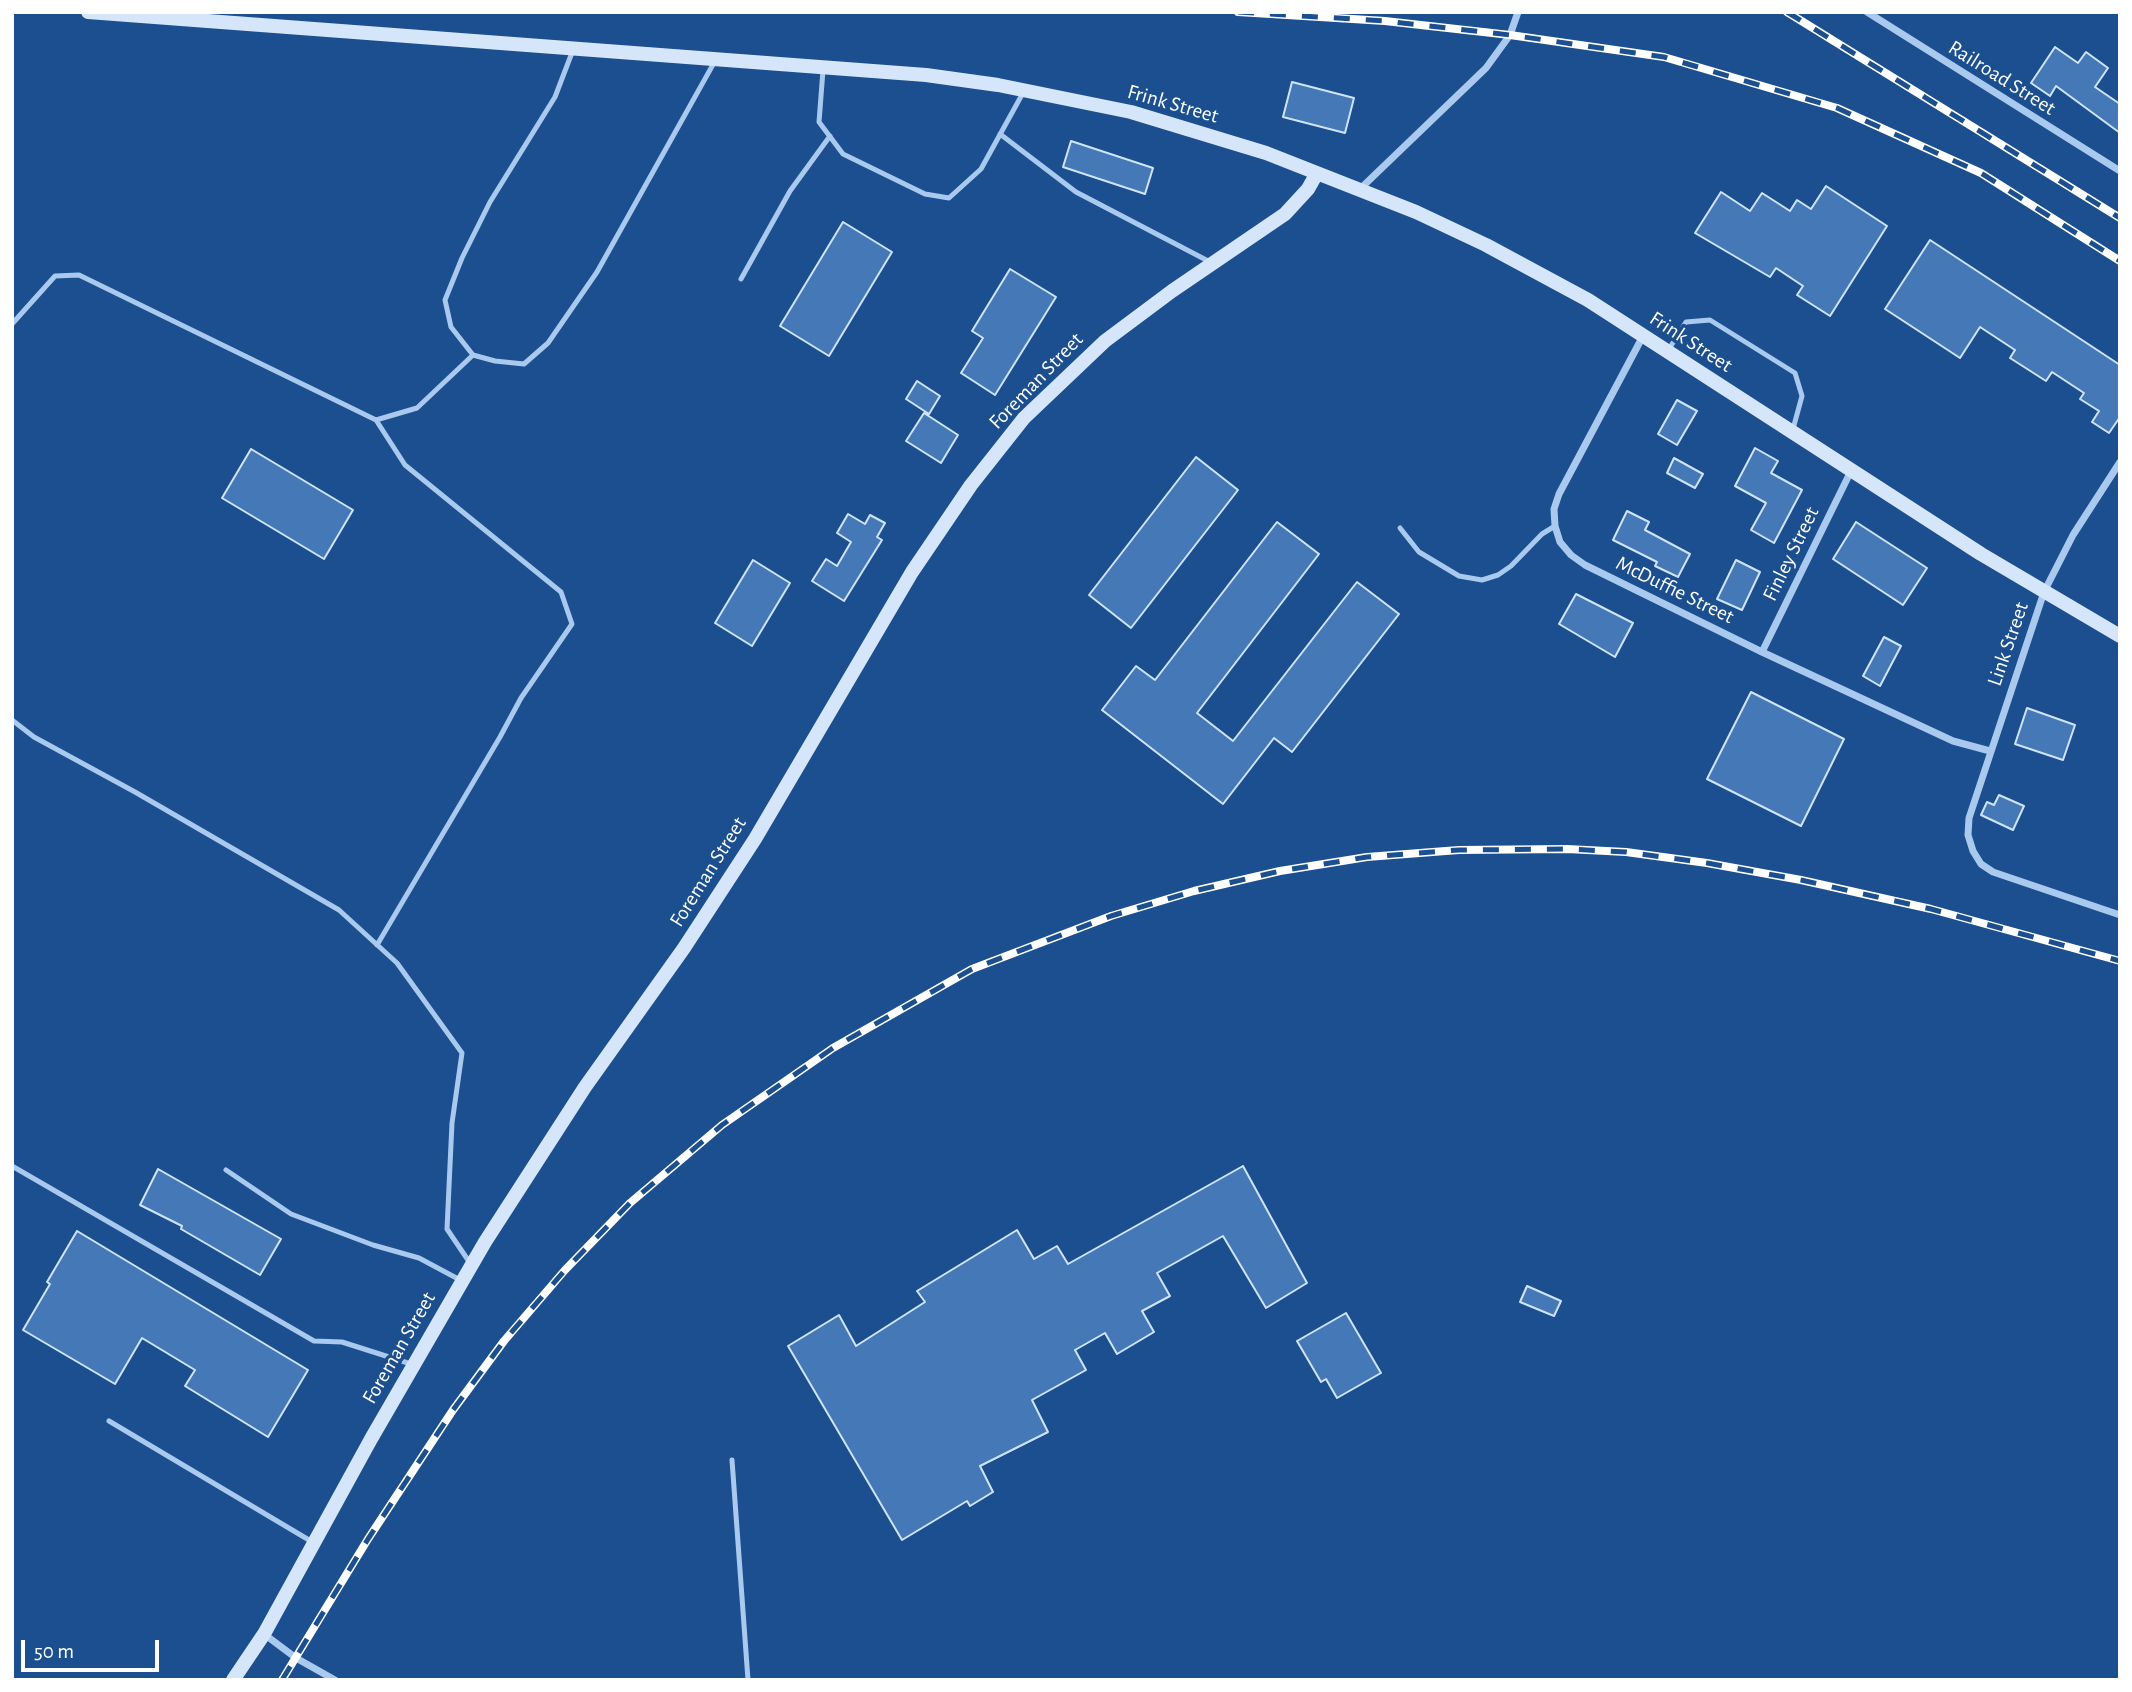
<!DOCTYPE html>
<style>
body{margin:0}
#map{position:relative;width:2132px;height:1692px;overflow:hidden;background:#1b4f8f;font-family:"Alegreya Sans",sans-serif}
canvas{display:block}
.frame{position:absolute;inset:0;border:14px solid #fff;pointer-events:none}
.scale{position:absolute;left:21px;top:1640px;width:138px;height:32px;box-sizing:border-box;border:4px solid #fff;border-top:0;padding-left:9px;font-size:21px;line-height:24px;white-space:nowrap;color:#fff;-webkit-text-stroke:5px #1b4f8f;paint-order:stroke}
</style>
<div id="map">
<canvas width="2132" height="1692"></canvas>
<div class="frame"></div>
<div class="scale">50 m</div>
</div>
<script>
const ctx = document.querySelector('canvas').getContext('2d');
ctx.lineJoin = 'round';
function fillPath(path, color) { ctx.fillStyle = color; ctx.fill(path, 'evenodd'); }
const poly = rows => new Path2D(rows.map(r => 'M' + r).join(''));
function strokePath(path, color, width, dash) { ctx.strokeStyle = color; ctx.lineWidth = width; ctx.lineCap = dash ? 'butt' : 'round'; ctx.setLineDash(dash || []); ctx.stroke(path); }
function write(font, color, halo, rows, align = 'center') {
  ctx.font = font + ' "Alegreya Sans",sans-serif'; ctx.lineWidth = 7; ctx.setLineDash([]); ctx.textBaseline = 'middle'; ctx.strokeStyle = halo; ctx.fillStyle = color; for (const [text, x, y, turn = 0] of rows) {
    ctx.save(); ctx.translate(x, y); ctx.rotate((+turn || 0) * Math.PI / 180); ctx.textAlign = isNaN(turn) ? turn : align; if (halo) ctx.strokeText(text, 0, 0); ctx.fillText(text, 0, 0); ctx.restore();
  }
}
const building = poly([
 [2055,47,2078,63,2086,52,2108,68,2095,87,2120,104,2120,133,2056,86,2050,96,2031,83,2055,47],
 [1292,82,1354,98,1345,133,1283,117,1292,82],
 [1071,141,1153,168,1145,194,1063,167,1071,141],
 [1826,186,1887,226,1830,316,1797,295,1803,286,1776,268,1770,277,1695,233,1721,192,1750,211,1762,193,1790,211,1797,200,1811,209,1826,186],
 [843,222,892,252,829,356,780,326,843,222],
 [1930,240,2120,365,2120,417,2109,433,2092,422,2099,411,2080,399,2084,393,2052,372,2046,381,2010,358,2015,350,1980,327,1960,358,1885,309,1930,240],
 [1010,269,1056,297,995,395,961,373,983,338,972,331,1010,269],
 [917,381,940,396,929,414,906,399,917,381],
 [1677,400,1697,411,1677,445,1658,434,1677,400],
 [924,413,958,435,941,463,906,441,924,413],
 [1755,448,1778,461,1771,473,1802,490,1774,543,1751,530,1766,503,1735,486,1755,448],
 [251,449,353,510,324,559,222,498,251,449],
 [1196,457,1238,490,1131,628,1089,595,1196,457],
 [1674,458,1703,474,1695,488,1667,473,1674,458],
 [1627,511,1649,522,1645,530,1690,554,1678,577,1655,566,1657,562,1613,540,1627,511],
 [848,514,865,524,870,515,885,523,877,537,882,540,844,601,812,581,826,559,837,566,851,542,837,533,848,514],
 [1277,522,1319,554,1197,713,1233,741,1357,582,1399,614,1292,752,1274,738,1223,804,1102,710,1136,666,1155,680,1277,522],
 [1856,522,1927,568,1903,605,1833,559,1856,522],
 [753,560,790,583,752,646,715,623,753,560],
 [1736,560,1760,572,1742,610,1717,599,1736,560],
 [1576,594,1633,623,1615,657,1559,624,1576,594],
 [1884,637,1901,646,1880,686,1863,676,1884,637],
 [1751,692,1844,739,1801,826,1707,779,1751,692],
 [2027,708,2075,725,2063,760,2015,744,2027,708],
 [1999,795,2024,806,2013,830,1981,815,1987,802,1994,805,1999,795],
 [1243,1166,1307,1283,1266,1308,1223,1236,1157,1273,1170,1296,1142,1311,1154,1332,1117,1354,1105,1333,1075,1350,1086,1370,1032,1400,1048,1432,980,1466,993,1492,970,1506,967,1501,902,1540,788,1346,839,1315,856,1346,925,1302,917,1291,1017,1230,1034,1259,1057,1246,1068,1264,1243,1166],
 [158,1169,281,1239,260,1275,181,1229,182,1226,140,1205,158,1169],
 [77,1231,308,1370,268,1437,185,1386,195,1370,142,1338,115,1384,23,1330,50,1284,47,1282,77,1231],
 [1527,1286,1561,1301,1554,1316,1520,1302,1527,1286],
 [1346,1313,1381,1373,1337,1398,1326,1379,1321,1382,1297,1341,1346,1313]
]);
const lane = poly([
 [573,50,555,97,490,202,462,258,445,300,451,327,473,355,495,361,524,364,548,343,597,272,715,61],
 [823,70,819,122,843,154,925,194,949,198,981,169,1024,91],
 [1000,134,1076,192,1212,263],
 [741,279,790,191,830,136],
 [12,324,55,276,79,275,376,420,417,408,473,355],
 [1669,349,1686,322,1710,320,1795,373,1802,396,1793,429],
 [376,420,405,465,561,592,572,624,521,698,500,737,377,945],
 [1400,528,1419,552,1459,576,1482,580,1498,575,1511,566,1542,534,1555,526],
 [12,720,34,737,135,792,339,910,397,963,462,1053,452,1123,447,1229,470,1263],
 [12,1166,314,1341,342,1342,411,1364],
 [226,1170,291,1214,373,1245,419,1258,462,1281],
 [109,1421,314,1543],
 [732,1460,748,1680]
]);
const street = poly([
 [1867,12,2120,171],
 [1360,189,1486,68,1510,35,1518,12],
 [1643,336,1559,494,1554,509,1555,526,1560,542,1571,555,1585,565,1762,652,1953,741,1990,751],
 [2120,462,2073,535,2044,592,1969,818,1968,835,1973,851,1981,864,1993,872,2120,915],
 [1762,652,1851,471],
 [264,1634,296,1658,335,1680]
]);
const secondary = poly([
 [88,12,926,75,998,85,1131,112,1266,153,1416,212,1486,245,1588,300,1981,554,2120,636],
 [233,1680,264,1634,371,1439,485,1242,585,1087,684,948,755,839,912,572,971,485,1024,418,1105,341,1172,291,1285,214,1308,189,1317,173]
]);
const rail = poly([
 [1238,12,1385,21,1510,35,1664,57,1837,108,1981,173,2120,261],
 [1787,12,2120,218],
 [282,1680,368,1539,453,1410,504,1341,565,1270,630,1203,722,1125,833,1048,972,969,1111,916,1194,891,1280,871,1367,857,1459,850,1567,849,1626,852,1707,863,1801,880,1931,909,2120,961]
]);
const streetNames = [
 ["Railroad Street",2002,78,32],
 ["Frink Street",1173,104,16],
 ["Frink Street",1691,342,33],
 ["Foreman Street",1036,381,-46],
 ["Finley Street",1791,554,-64],
 ["McDuffie Street",1675,590,26],
 ["Link Street",2008,644,-71],
 ["Foreman Street",708,872,-58],
 ["Foreman Street",399,1348,-60]
];
fillPath(building, '#4478b7');
strokePath(building, '#cfe3fa', 2);
strokePath(lane, '#a9c9ee', 5);
strokePath(street, '#a9c9ee', 7);
strokePath(secondary, '#d6e6fa', 14);
strokePath(rail, '#fff', 8);
strokePath(rail, '#1b4f8f', 5, [16]);
write('21px', '#fff', '#1b4f8f', streetNames);
</script>
